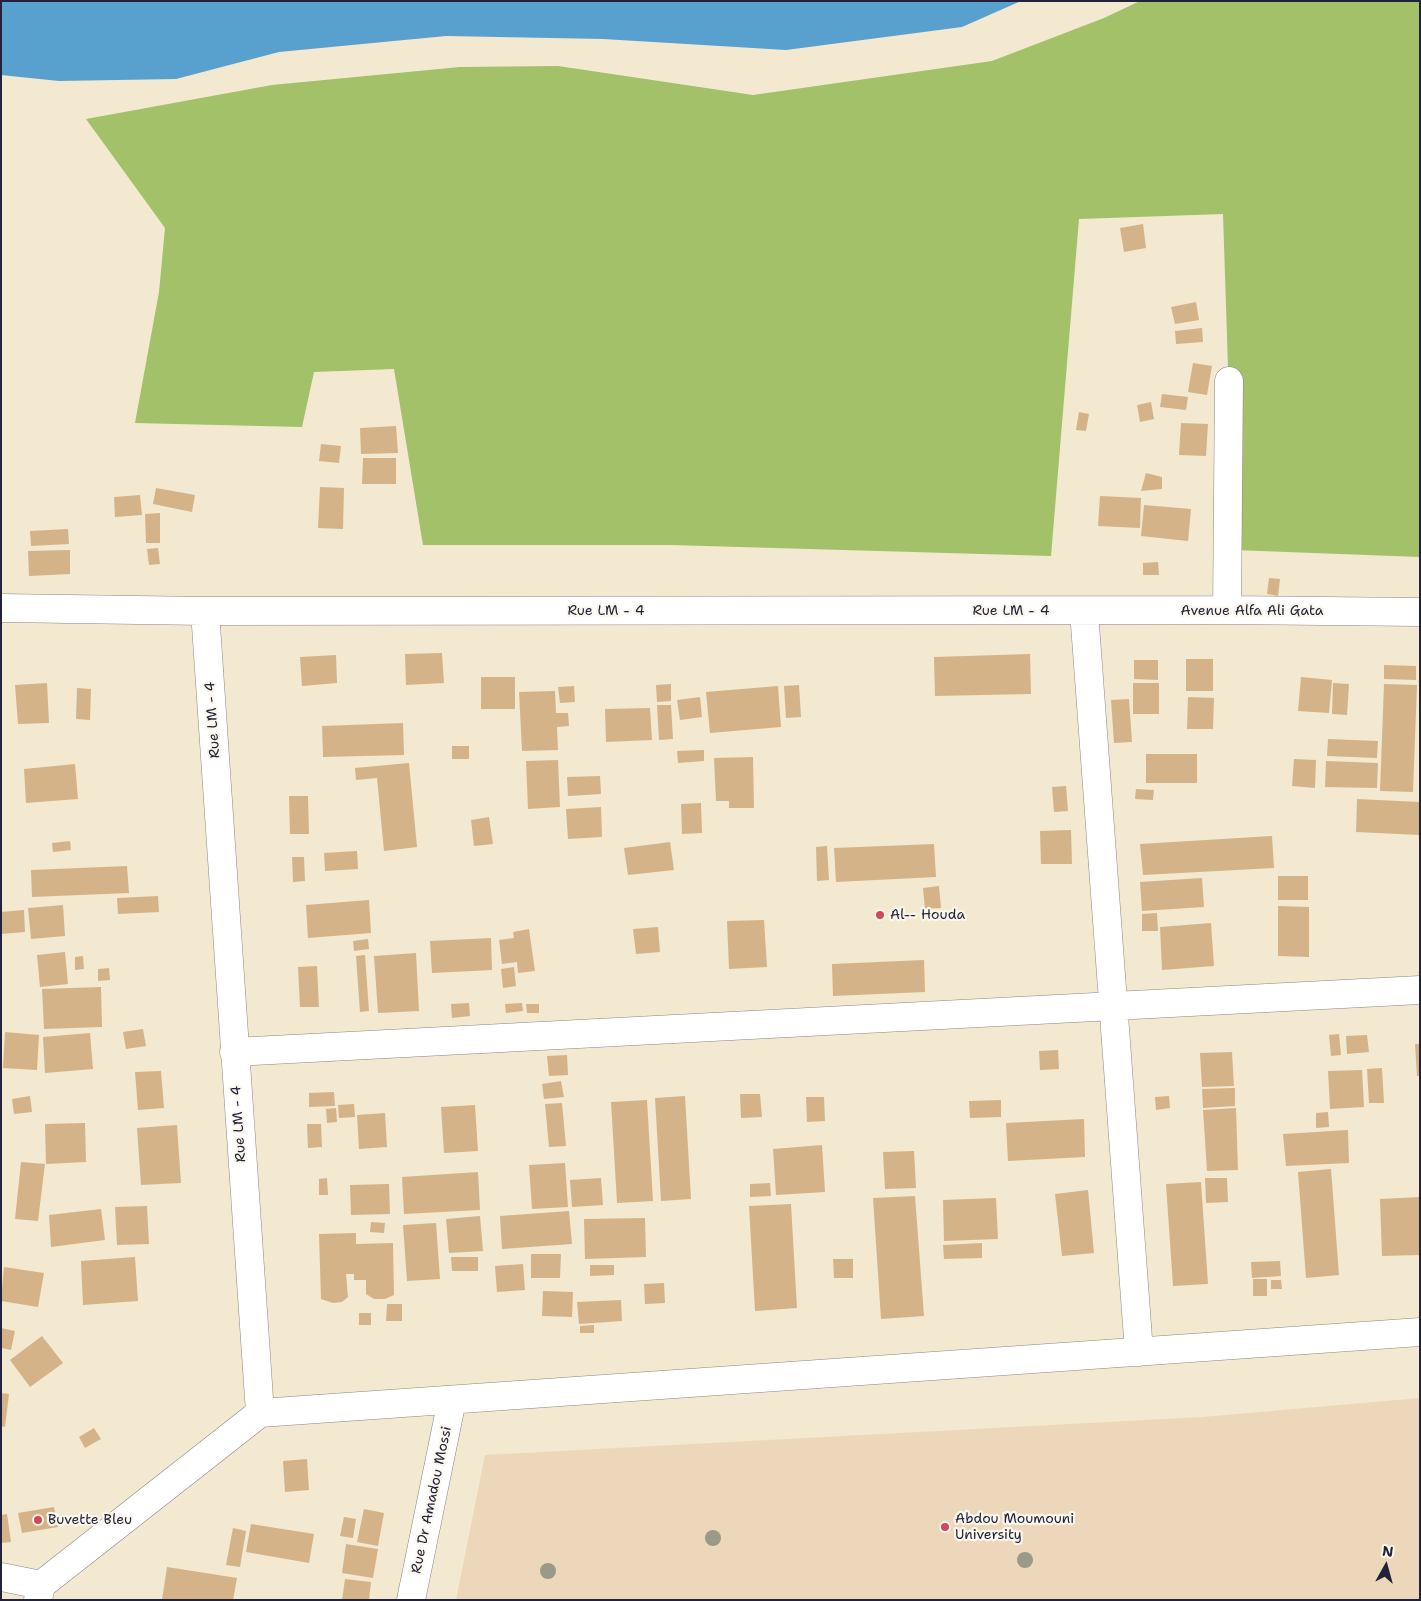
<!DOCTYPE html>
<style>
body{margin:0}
#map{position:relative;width:1421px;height:1601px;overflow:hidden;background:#f3e8d0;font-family:"Shantell Sans",sans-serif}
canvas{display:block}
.frame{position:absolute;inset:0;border:2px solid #22223b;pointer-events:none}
.north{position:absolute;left:1361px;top:1541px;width:50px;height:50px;-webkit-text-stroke:4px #fbf7ec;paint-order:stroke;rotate:7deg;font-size:14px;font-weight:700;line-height:20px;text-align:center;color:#22223b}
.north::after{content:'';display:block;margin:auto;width:18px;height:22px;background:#22223b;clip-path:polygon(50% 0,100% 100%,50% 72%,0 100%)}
</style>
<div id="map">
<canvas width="1421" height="1601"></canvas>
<div class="frame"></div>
<div class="north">N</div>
</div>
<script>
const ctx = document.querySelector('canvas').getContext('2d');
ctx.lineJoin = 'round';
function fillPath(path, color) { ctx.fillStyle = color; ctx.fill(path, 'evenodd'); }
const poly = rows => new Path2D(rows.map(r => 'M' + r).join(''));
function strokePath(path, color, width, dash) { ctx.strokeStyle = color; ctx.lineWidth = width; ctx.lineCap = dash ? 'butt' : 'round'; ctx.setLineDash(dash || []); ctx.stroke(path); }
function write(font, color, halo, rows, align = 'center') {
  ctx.font = font + ' "Shantell Sans",sans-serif'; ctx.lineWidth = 4.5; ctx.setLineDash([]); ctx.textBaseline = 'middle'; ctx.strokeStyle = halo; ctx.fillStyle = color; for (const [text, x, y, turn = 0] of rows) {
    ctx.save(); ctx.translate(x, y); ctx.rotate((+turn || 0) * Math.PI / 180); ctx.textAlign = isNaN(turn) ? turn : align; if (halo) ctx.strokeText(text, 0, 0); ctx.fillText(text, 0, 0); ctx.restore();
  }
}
const built = poly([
 [1420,1398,1420,1600,456,1600,485,1455,1202,1417]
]);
const green = poly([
 [1140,1,1420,1,1420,557,1234,550,1223,214,1079,219,1051,556,671,545,423,545,394,369,314,372,302,427,135,423,159,292,165,228,86,119,272,85,460,67,558,66,753,95,992,61,1104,18]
]);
const water = poly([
 [1,1,1021,1,962,27,786,50,603,39,446,36,279,52,176,79,59,81,1,75]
]);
const building = poly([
 [1143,224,1146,248,1124,252,1120,228],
 [1196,302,1199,320,1175,324,1171,307],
 [1202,328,1203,342,1176,344,1175,331],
 [1193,363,1212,366,1207,395,1188,392],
 [1162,394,1188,397,1186,410,1160,407],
 [1151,402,1154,419,1140,422,1137,405],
 [1079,412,1089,414,1086,431,1076,430],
 [1181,423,1208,424,1206,456,1179,455],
 [396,426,398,453,361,454,360,428],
 [321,444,341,446,339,463,319,461],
 [363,458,396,458,396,484,362,484],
 [1146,473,1162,477,1162,489,1141,491],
 [320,487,344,488,343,529,318,528],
 [156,488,195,495,192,512,153,504],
 [140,495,142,515,115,517,114,497],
 [1100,496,1141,498,1140,528,1098,526],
 [1144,505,1191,509,1188,541,1141,536],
 [160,513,160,543,146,543,145,514],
 [68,529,69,544,31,546,30,531],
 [158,548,160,564,149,565,147,549],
 [70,550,70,574,29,576,28,551],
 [1158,562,1159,575,1143,575,1143,563],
 [1269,578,1280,579,1278,596,1267,594],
 [442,653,444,683,406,685,405,654],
 [1030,654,1031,694,935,696,934,657],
 [336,655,337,683,302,686,300,657],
 [1186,659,1213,659,1213,691,1186,691],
 [1134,660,1158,660,1158,680,1134,679],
 [1384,665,1416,666,1416,680,1384,679],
 [481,677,515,677,515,709,481,709],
 [1301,677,1332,680,1329,713,1298,711],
 [47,683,49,723,18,724,15,685],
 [1133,683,1159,683,1159,714,1133,714],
 [1333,683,1349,684,1347,715,1332,714],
 [671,684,671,701,657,702,656,685],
 [1384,684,1417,685,1413,792,1380,791],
 [799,685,801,717,786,718,784,686],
 [574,686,575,702,560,703,558,687],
 [778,686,781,727,710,733,706,692],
 [77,688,91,689,90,720,76,719],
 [555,691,556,713,568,713,569,726,557,727,558,750,522,751,519,692],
 [700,697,702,717,680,720,677,700],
 [1188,697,1214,698,1213,729,1187,729],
 [1129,699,1132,742,1114,743,1111,700],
 [657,705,671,705,673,739,659,740],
 [650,708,652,740,606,742,605,709],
 [403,723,404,755,323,757,322,726],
 [1328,739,1378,741,1377,758,1327,756],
 [452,746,469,746,469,759,452,759],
 [704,750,704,761,678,763,677,751],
 [1146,754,1197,754,1197,783,1146,783],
 [753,757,754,808,729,808,729,801,716,801,714,758],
 [1294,759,1316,760,1315,788,1292,786],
 [558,760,560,807,528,809,526,761],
 [1326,761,1378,763,1377,788,1325,787],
 [409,763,417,847,384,851,377,778,356,780,355,768],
 [75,764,78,799,26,803,24,769],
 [600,776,601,794,568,796,567,777],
 [1066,786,1068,811,1054,812,1052,787],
 [1136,789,1154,790,1153,800,1135,799],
 [289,796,308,796,309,834,290,834],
 [1357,799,1420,802,1420,835,1356,832],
 [701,803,702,833,682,834,681,804],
 [601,807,602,837,568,839,566,809],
 [489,817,493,844,474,846,471,820],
 [1071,830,1072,864,1041,864,1040,831],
 [1272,836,1274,868,1143,875,1140,844],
 [70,841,71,850,53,852,52,843],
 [670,842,674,870,628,875,624,848],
 [934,844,936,877,836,882,834,848],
 [827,846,829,880,817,881,816,847],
 [357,851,358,869,325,871,324,853],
 [292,857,304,857,305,881,293,882],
 [127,866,129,893,32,897,31,870],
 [1278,876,1308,876,1308,900,1278,900],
 [1202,878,1204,907,1142,911,1140,882],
 [939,886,941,908,925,909,923,888],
 [158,896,159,912,118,914,117,898],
 [369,900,371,933,308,938,306,905],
 [63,905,65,936,31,939,28,908],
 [1278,906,1309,907,1309,957,1278,956],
 [24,910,25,932,1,934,1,912],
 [1157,913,1158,931,1142,931,1142,914],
 [764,920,767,967,729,969,727,921],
 [1211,923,1214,966,1162,970,1160,927],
 [658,927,660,952,636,954,633,929],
 [529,929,535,971,518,973,517,962,502,964,499,940,514,938,513,932],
 [491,938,492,970,432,973,430,941],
 [368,939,369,949,354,951,353,941],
 [65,952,68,984,40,987,37,955],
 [416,953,419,1011,378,1013,374,956],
 [365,955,369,1011,360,1012,356,956],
 [83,956,84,969,75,970,75,957],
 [924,960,925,992,833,996,832,964],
 [317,966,319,1007,300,1007,298,967],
 [514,967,516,986,503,988,501,969],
 [109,968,110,980,98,981,98,969],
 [101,987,102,1027,44,1029,42,989],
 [469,1003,470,1016,452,1018,451,1004],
 [522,1003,523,1011,506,1013,505,1004],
 [526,1004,539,1004,539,1013,527,1013],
 [143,1029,146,1046,126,1049,123,1032],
 [5,1032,39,1035,37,1070,3,1068],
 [90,1033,93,1069,45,1073,43,1037],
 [1339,1034,1341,1055,1331,1056,1329,1035],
 [1367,1035,1369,1052,1347,1054,1346,1036],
 [1415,1044,1420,1044,1420,1076,1417,1076],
 [1058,1050,1059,1069,1040,1070,1039,1051],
 [1232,1052,1234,1086,1202,1087,1200,1053],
 [567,1055,568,1075,549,1076,547,1056],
 [1382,1068,1384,1103,1369,1103,1367,1069],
 [1362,1070,1364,1107,1330,1109,1328,1071],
 [161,1071,164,1108,138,1110,135,1072],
 [561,1081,564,1097,544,1099,542,1084],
 [1235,1088,1235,1106,1203,1108,1202,1089],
 [334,1092,335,1106,309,1107,309,1093],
 [740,1094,760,1094,762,1117,741,1118],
 [30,1096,32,1112,14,1114,12,1099],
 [685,1096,691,1199,661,1201,655,1098],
 [1169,1096,1170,1108,1156,1110,1155,1097],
 [806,1097,824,1097,825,1121,807,1122],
 [647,1100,653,1201,617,1203,611,1102],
 [1001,1100,1001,1117,970,1118,969,1101],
 [562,1103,566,1146,549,1147,545,1104],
 [354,1104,355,1117,339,1118,338,1105],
 [475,1105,478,1151,444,1153,441,1107],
 [336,1108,337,1122,327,1123,326,1109],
 [1236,1108,1238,1170,1207,1171,1203,1110],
 [1328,1112,1329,1127,1316,1128,1316,1113],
 [385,1113,387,1147,359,1149,357,1115],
 [1084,1119,1085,1157,1008,1161,1006,1123],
 [85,1123,86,1162,46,1164,45,1124],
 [307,1124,321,1124,322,1147,308,1148],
 [177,1125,181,1183,141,1185,137,1128],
 [1348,1130,1349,1163,1286,1166,1283,1134],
 [822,1145,825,1192,776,1195,773,1149],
 [914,1151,916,1188,885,1189,883,1152],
 [21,1162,45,1164,38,1221,15,1219],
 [565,1163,568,1207,532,1209,529,1165],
 [1331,1169,1339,1275,1306,1278,1298,1172],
 [478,1172,480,1210,404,1214,402,1177],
 [327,1178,328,1195,319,1195,319,1179],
 [601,1178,603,1205,572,1207,570,1180],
 [1205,1178,1227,1178,1228,1202,1206,1203],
 [1201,1182,1208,1284,1173,1286,1166,1184],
 [770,1183,771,1196,750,1197,750,1184],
 [389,1184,390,1214,351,1215,350,1185],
 [1088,1190,1094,1253,1062,1256,1055,1194],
 [915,1196,924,1316,881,1319,873,1198],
 [1420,1197,1420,1255,1382,1256,1380,1199],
 [996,1198,998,1239,944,1241,943,1200],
 [791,1204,797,1308,755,1311,749,1206],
 [147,1206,149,1244,117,1245,115,1207],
 [101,1209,105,1240,51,1247,49,1215],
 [569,1211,572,1244,502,1249,500,1216],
 [480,1216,483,1251,449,1253,446,1219],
 [645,1218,646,1257,585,1259,584,1219],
 [371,1222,385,1223,384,1233,370,1232],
 [436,1223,440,1279,407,1281,403,1225],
 [356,1233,356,1244,393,1243,394,1295,385,1299,374,1299,366,1294,366,1280,354,1280,354,1274,346,1274,348,1297,342,1302,333,1303,321,1299,319,1234],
 [982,1243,982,1258,944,1259,943,1245],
 [531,1254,561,1254,560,1278,531,1278],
 [135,1257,138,1301,83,1305,81,1261],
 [451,1257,478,1257,478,1271,452,1271],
 [833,1259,853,1259,853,1278,834,1278],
 [1280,1261,1281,1276,1252,1278,1251,1262],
 [523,1264,525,1290,497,1292,495,1266],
 [590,1265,614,1265,614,1275,590,1276],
 [4,1267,44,1273,38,1307,1,1301],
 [1253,1279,1267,1279,1267,1296,1253,1296],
 [1271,1280,1281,1280,1282,1289,1271,1289],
 [664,1283,665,1303,645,1304,644,1284],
 [543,1291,573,1292,572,1317,542,1316],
 [621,1300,622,1321,579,1324,577,1302],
 [387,1304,402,1304,402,1321,386,1321],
 [359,1313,371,1313,371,1325,359,1325],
 [594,1325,594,1333,580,1333,580,1326],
 [1,1328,15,1331,11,1350,1,1348],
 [42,1336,63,1363,30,1387,10,1360],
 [1,1393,9,1394,5,1427,1,1426],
 [94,1428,101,1439,85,1448,79,1437],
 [307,1459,309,1490,285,1492,283,1461],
 [54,1507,58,1527,22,1533,18,1513],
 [364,1509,384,1513,378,1546,357,1542],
 [7,1514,11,1542,1,1543,1,1515],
 [344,1517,356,1519,353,1538,340,1536],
 [251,1524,314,1534,309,1563,246,1552],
 [233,1528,246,1531,240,1567,226,1565],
 [346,1544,378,1549,373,1578,342,1573],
 [167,1567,237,1578,233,1600,162,1600],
 [345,1579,371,1582,369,1600,342,1600]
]);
const minor = poly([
 [1,608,205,611],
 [1227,610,1229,381],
 [1084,611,1139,1352],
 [234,1052,1420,990],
 [260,1413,205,611,1227,610,1420,612],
 [260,1413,1420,1332],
 [1,1577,41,1585],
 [38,1600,41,1585,260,1413],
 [411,1600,452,1400]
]);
const trees = [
 [713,1538],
 [1025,1560],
 [548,1571]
];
const markers = [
 [880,915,5,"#d1495b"],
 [38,1520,5,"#d1495b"],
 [945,1527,5,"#d1495b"]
];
const streetNames = [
 ["Rue LM - 4",606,611],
 ["Rue LM - 4",1011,611],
 ["Avenue Alfa Ali Gata",1252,611],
 ["Rue LM - 4",213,720,-94],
 ["Rue LM - 4",239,1124,-94],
 ["Rue Dr Amadou Mossi",432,1500,-78]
];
const poiNames = [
 ["Al-- Houda",890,915],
 ["Abdou Moumouni",955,1519],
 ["University",955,1535],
 ["Buvette Bleu",48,1520]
];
fillPath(built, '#edd7ba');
fillPath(green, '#a2c169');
fillPath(water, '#58a1cf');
fillPath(building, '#d5b388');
strokePath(minor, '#8a8586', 29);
strokePath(minor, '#fff', 28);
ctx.fillStyle = '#999a87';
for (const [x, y] of trees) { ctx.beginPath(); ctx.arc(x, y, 8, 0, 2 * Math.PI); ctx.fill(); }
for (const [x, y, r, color] of markers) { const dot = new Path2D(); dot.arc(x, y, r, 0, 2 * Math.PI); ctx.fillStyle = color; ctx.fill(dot); strokePath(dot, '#fbf7ec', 2); }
write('14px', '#22223b', '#fbf7ec', streetNames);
write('14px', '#22223b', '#fbf7ec', poiNames, 'left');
</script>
